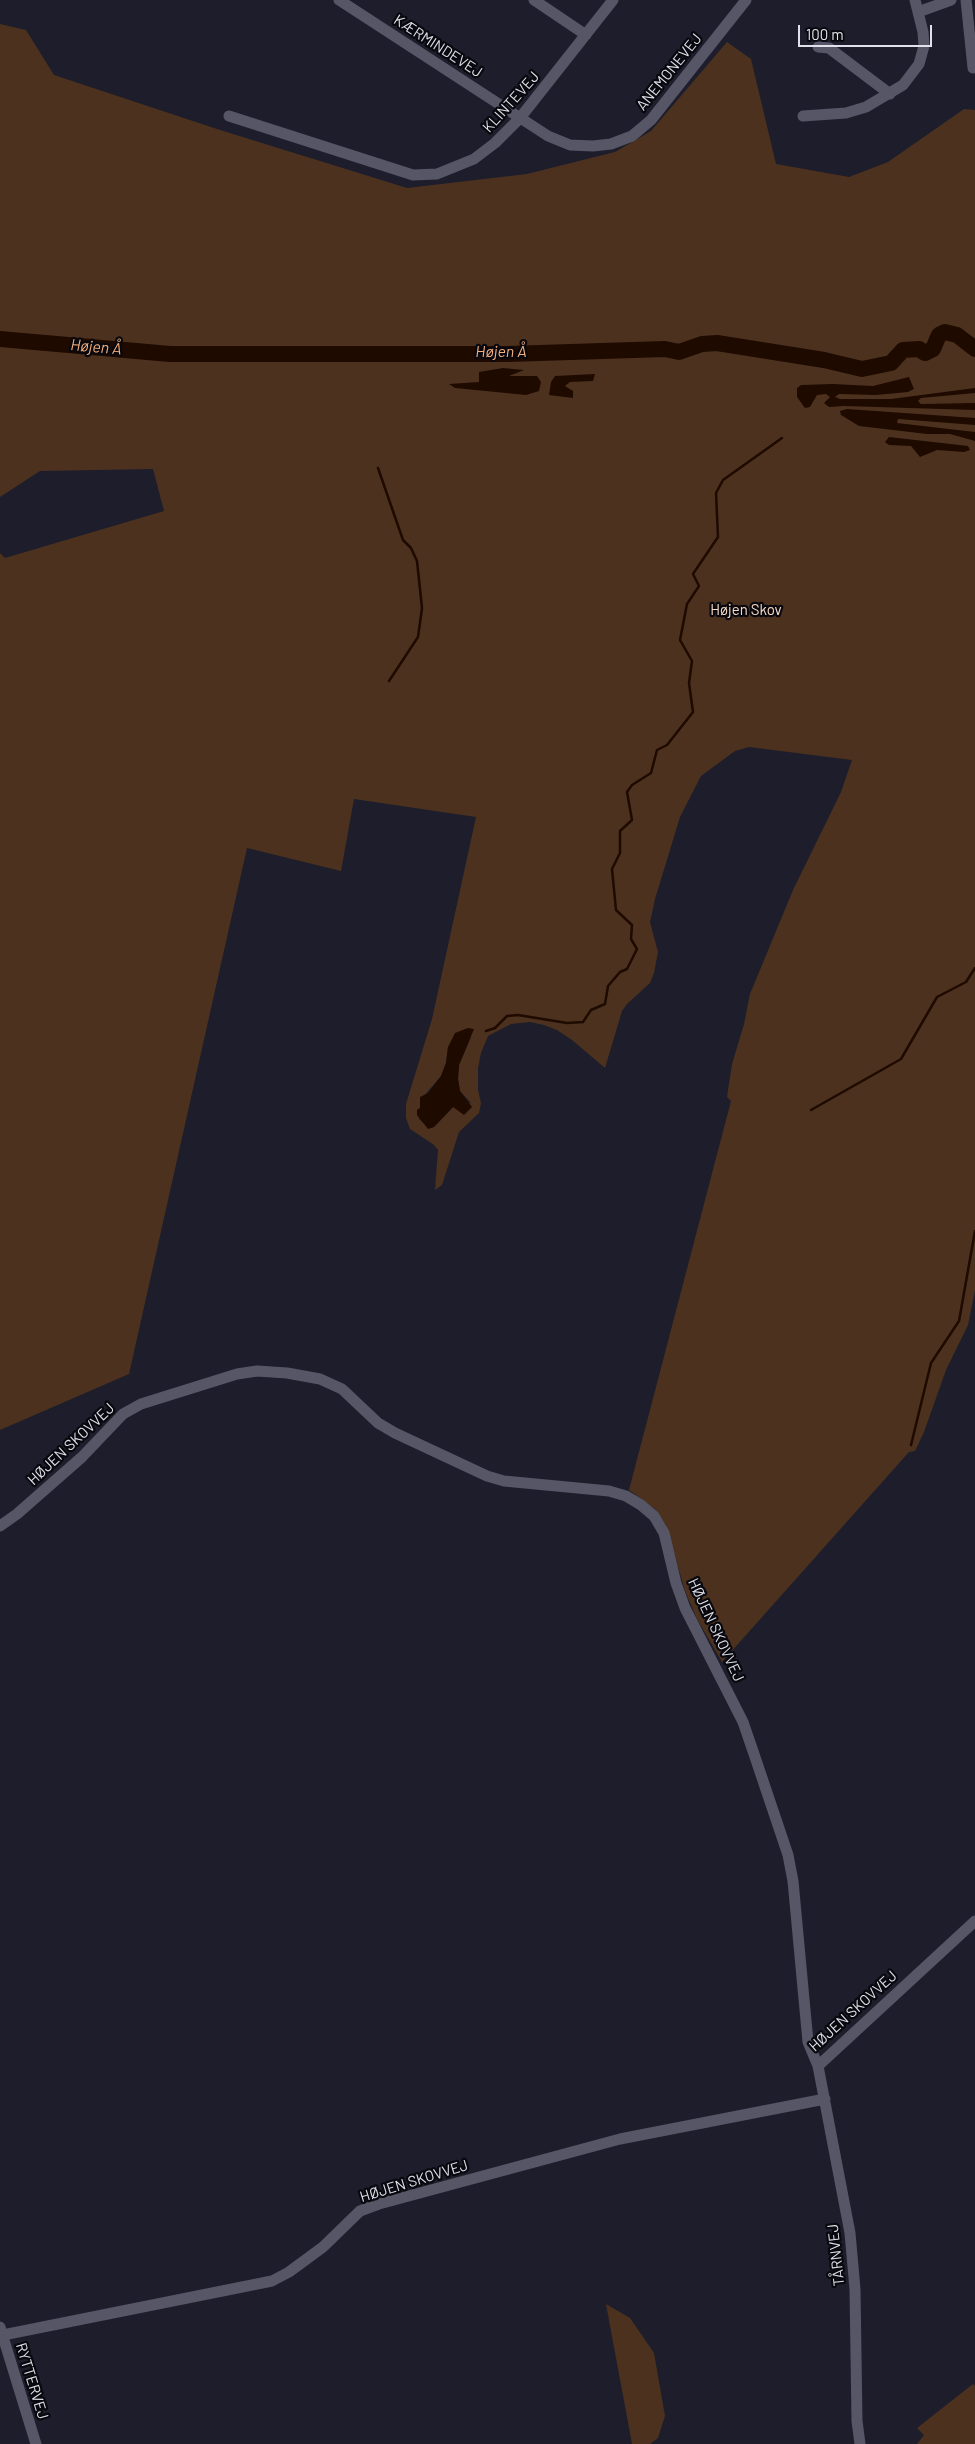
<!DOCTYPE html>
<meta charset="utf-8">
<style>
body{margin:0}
#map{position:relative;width:975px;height:2444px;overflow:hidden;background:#1d1d2b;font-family:Barlow,sans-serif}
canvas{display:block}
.scale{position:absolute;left:798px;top:25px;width:134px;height:22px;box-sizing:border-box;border:2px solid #e1e1eb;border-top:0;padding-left:6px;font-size:15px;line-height:18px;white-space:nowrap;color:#e1e1eb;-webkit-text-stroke:4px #08080e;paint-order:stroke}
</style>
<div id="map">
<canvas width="975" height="2444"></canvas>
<div class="scale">100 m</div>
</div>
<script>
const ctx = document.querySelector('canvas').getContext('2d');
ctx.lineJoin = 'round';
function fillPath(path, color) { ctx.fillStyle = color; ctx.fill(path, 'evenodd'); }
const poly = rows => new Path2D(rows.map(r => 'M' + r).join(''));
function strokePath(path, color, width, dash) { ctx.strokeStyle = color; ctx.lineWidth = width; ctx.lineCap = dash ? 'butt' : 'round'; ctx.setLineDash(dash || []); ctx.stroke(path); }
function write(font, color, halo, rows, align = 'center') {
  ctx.font = font + ' Barlow,sans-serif'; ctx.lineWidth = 4.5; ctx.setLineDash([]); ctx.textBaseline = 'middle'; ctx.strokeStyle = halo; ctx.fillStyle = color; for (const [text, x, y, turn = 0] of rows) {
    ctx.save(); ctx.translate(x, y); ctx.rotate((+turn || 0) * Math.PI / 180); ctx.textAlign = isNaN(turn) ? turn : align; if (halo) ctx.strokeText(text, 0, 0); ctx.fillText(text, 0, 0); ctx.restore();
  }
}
const green = poly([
 [0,24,26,30,54,75,217,129,407,188,527,174,615,152,651,131,727,42,751,59,776,164,849,177,888,162,964,109,975,110,975,1290,968,1325,946,1370,924,1432,915,1451,909,1452,722,1662,697,1619,685,1591,666,1525,655,1509,629,1490,731,1101,727,1097,732,1064,744,1024,750,994,793,890,841,792,852,760,749,747,735,751,701,776,680,817,655,899,650,922,658,952,654,973,650,983,627,1004,622,1011,605,1068,572,1040,557,1030,544,1025,530,1022,511,1024,488,1036,481,1053,478,1068,478,1090,481,1103,479,1113,459,1132,442,1185,435,1190,438,1150,434,1145,410,1129,406,1118,406,1104,432,1019,476,817,354,799,341,871,247,848,129,1374,0,1430,0,553,5,558,164,511,153,469,40,471,0,497],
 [471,1037,459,1065,458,1079,460,1091,471,1103,453,1107,434,1127,429,1128,419,1119,417,1110,420,1108,423,1097,441,1076,446,1063,448,1047],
 [606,2304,630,2318,654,2353,665,2416,658,2438,650,2444,632,2444],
 [973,2384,975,2386,975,2444,917,2444,924,2435,917,2428]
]);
const water = poly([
 [503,368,524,370,509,376,537,376,541,382,539,391,526,395,455,388,449,384,479,382,479,372],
 [595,374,593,381,570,382,565,386,573,391,573,398,549,395,551,382,555,376],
 [909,377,914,389,908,392,876,395,839,394,835,397,840,399,891,399,975,388,975,393,921,398,918,401,921,404,975,403,975,410,844,406,829,407,824,403,830,397,826,394,817,395,810,407,805,408,797,397,797,388,801,385,833,384,873,386],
 [847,409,975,418,975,425,898,419,897,423,975,432,975,441,950,434,927,434,859,426,841,415,840,411],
 [889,437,968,446,970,450,964,452,937,450,920,457,911,446,889,445,885,442],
 [468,1028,474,1029,459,1065,458,1079,460,1091,472,1107,464,1115,453,1107,434,1127,428,1129,417,1115,417,1110,420,1108,420,1097,428,1093,441,1076,446,1063,448,1047,455,1033]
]);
const stream = poly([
 [378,468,403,540,411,548,417,561,422,608,418,637,389,681],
 [486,1031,495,1028,507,1016,518,1015,567,1023,583,1022,591,1010,605,1004,608,986,620,972,627,969,637,949,631,939,632,925,616,910,612,869,620,853,620,831,632,820,627,792,632,785,651,773,657,750,667,745,693,712,689,683,692,661,680,640,687,604,699,586,693,574,718,537,716,493,723,480,782,438],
 [811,1110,901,1059,937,997,966,982,975,968],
 [911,1445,931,1363,959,1321,975,1231]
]);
const river = poly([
 [0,339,170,354,508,354,665,349,679,352,702,344,717,343,824,360,862,369,891,363,903,350,919,349,925,353,933,349,939,335,945,332,957,335,975,349]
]);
const minor = poly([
 [339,0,548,136,570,145,593,146,611,144,632,136,651,120,746,0],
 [534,0,586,35],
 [966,0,973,68],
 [918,12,951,0],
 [818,47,829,48,890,94],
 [229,116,413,175,437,174,474,159,495,143,520,118,613,0],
 [803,116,846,113,866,107,903,85,919,64,924,46,923,32,915,0],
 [0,1526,17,1514,82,1457,123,1414,141,1404,237,1374,257,1371,287,1373,320,1379,342,1389,378,1423,395,1433,487,1476,504,1481,609,1491,626,1496,641,1505,654,1516,664,1533,676,1583,685,1608,743,1722,754,1754,788,1855,793,1881,808,2042,818,2066,975,1921],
 [818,2066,850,2233,855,2289,857,2421,860,2444],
 [0,2327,36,2444],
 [3,2335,272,2281,289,2272,323,2247,360,2211,379,2204,620,2139,825,2099]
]);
const streetNames = [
 ["KÆRMINDEVEJ",438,46,33],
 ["ANEMONEVEJ",669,72,-51],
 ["KLINTEVEJ",511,102,-48],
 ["HØJEN SKOVVEJ",71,1444,-43],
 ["HØJEN SKOVVEJ",716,1630,65],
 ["HØJEN SKOVVEJ",853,2011,-42],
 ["HØJEN SKOVVEJ",414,2181,-17],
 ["TÅRNVEJ",836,2255,-96],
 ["RYTTERVEJ",32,2381,73]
];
const parkNames = [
 ["Højen Skov",746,610]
];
const waterNames = [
 ["Højen Å",96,347,5],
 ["Højen Å",501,352]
];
fillPath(green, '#4c321e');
fillPath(water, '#1f0a00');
strokePath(stream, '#1f0a00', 2.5);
strokePath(river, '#1f0a00', 16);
strokePath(minor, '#565667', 11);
write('15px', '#e1e1eb', '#08080e', streetNames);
write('15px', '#f6dac5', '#08080e', parkNames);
write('italic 16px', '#f5b07c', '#08080e', waterNames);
</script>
